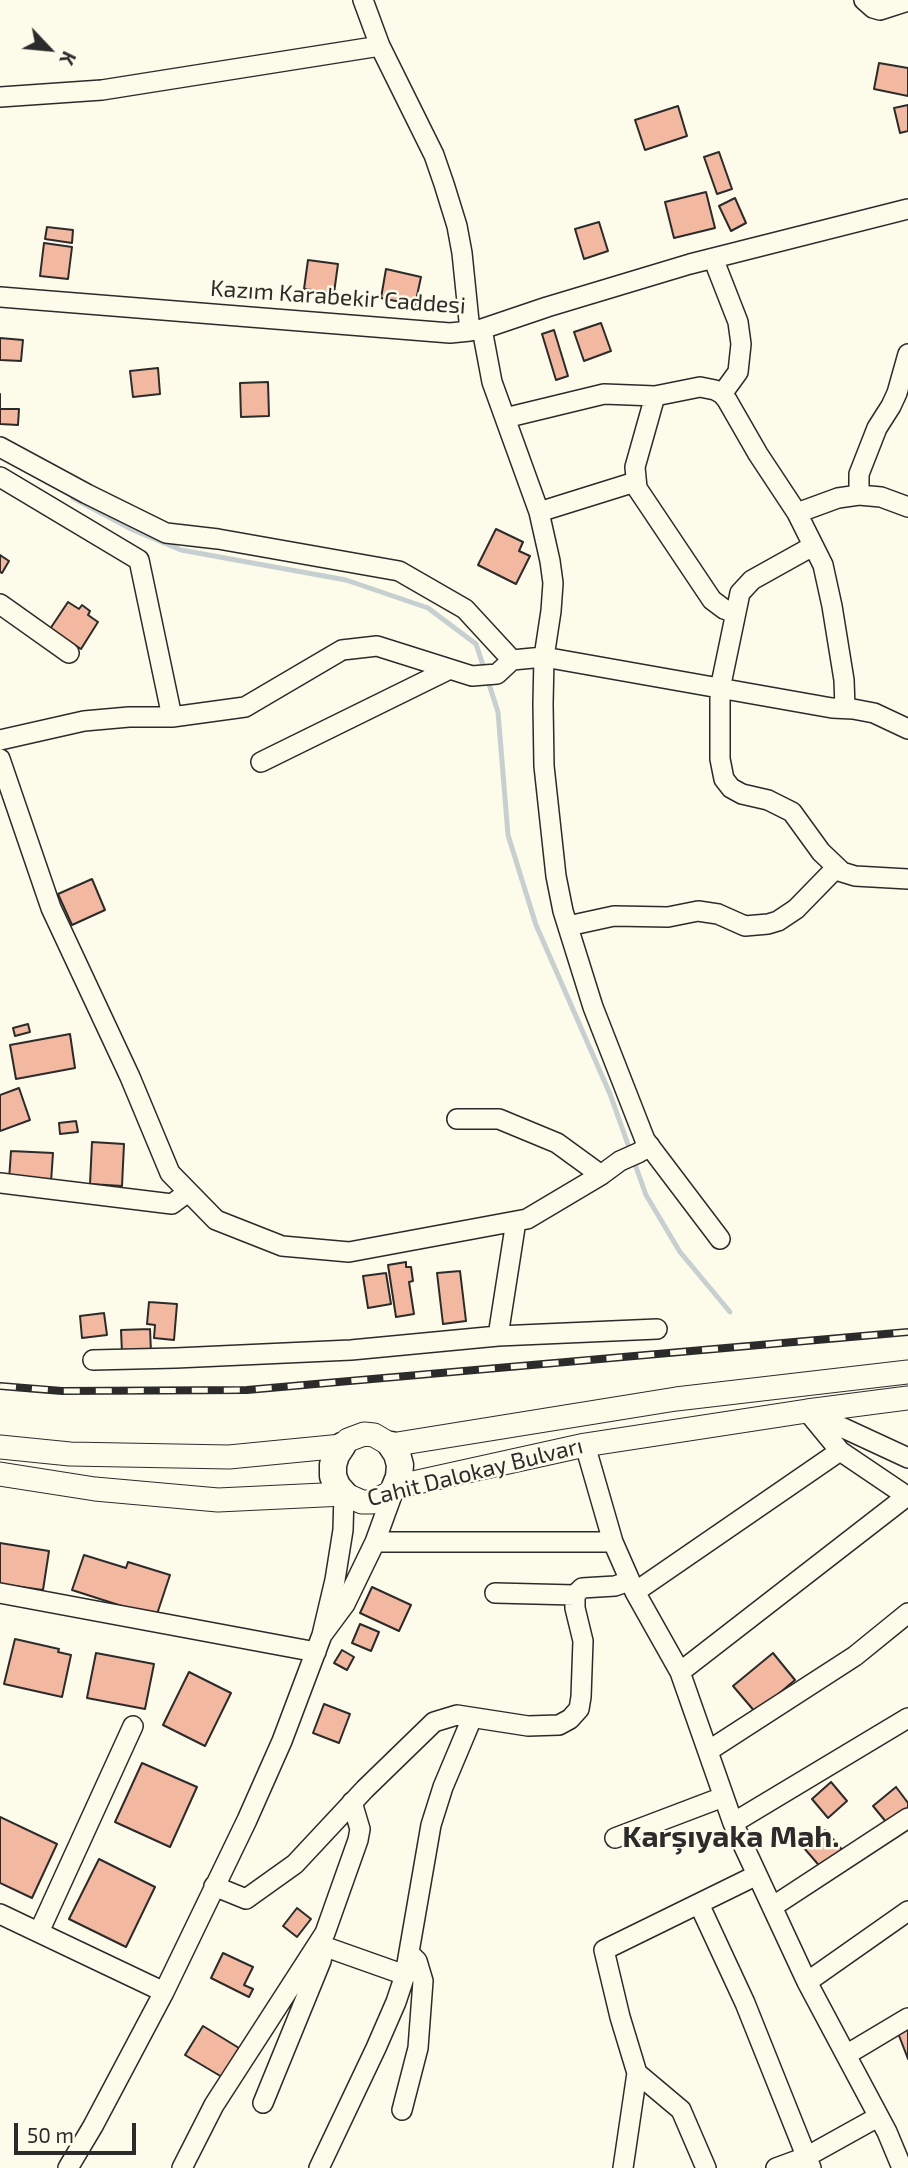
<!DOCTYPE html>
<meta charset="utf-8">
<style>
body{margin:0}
#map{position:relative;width:908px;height:2168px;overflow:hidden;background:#fdfbea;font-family:"Exo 2",sans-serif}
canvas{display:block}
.north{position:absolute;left:14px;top:14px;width:70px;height:70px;-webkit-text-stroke:5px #fdfbea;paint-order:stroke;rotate:116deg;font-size:19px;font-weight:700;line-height:28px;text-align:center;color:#2b2b2b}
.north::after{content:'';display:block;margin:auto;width:24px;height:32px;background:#2b2b2b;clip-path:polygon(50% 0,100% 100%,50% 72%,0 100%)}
.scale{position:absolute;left:14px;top:2123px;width:122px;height:32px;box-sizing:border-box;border:4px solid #2b2b2b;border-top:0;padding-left:9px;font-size:21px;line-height:24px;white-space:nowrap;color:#2b2b2b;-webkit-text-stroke:5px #fdfbea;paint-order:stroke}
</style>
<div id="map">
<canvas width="908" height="2168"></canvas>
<div class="north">K</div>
<div class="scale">50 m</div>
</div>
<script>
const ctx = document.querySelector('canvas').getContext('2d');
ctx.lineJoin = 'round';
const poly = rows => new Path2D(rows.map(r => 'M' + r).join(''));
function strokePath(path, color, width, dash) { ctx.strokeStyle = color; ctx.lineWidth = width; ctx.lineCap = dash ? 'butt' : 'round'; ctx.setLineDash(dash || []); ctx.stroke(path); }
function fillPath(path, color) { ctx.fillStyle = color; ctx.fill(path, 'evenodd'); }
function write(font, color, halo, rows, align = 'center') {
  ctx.font = font + ' "Exo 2",sans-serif'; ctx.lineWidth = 5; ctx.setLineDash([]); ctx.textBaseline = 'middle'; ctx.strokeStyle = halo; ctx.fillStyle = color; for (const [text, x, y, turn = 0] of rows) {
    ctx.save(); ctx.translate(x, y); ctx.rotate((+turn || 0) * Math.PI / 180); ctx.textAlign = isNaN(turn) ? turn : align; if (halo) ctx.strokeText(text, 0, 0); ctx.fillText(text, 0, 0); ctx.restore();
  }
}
const stream = poly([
 [73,498,133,530,181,550,346,580,428,608,476,644,485,671],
 [488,681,498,712,508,835,536,925,610,1094,646,1195,680,1252,730,1312]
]);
const building = poly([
 [879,63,908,68,908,96,874,89,879,63],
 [908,105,908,131,900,133,894,108,908,105],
 [678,106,687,136,645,150,635,120,678,106],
 [719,152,732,189,717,194,704,157,719,152],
 [706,192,715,228,674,238,665,202,706,192],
 [735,198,746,223,731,231,719,206,735,198],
 [599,222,608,251,584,259,575,229,599,222],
 [47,227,73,230,72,243,45,239,47,227],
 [44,243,72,247,68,279,40,276,44,243],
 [308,260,338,264,334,293,304,289,308,260],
 [386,269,421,277,415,305,381,298,386,269],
 [601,323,611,351,584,361,574,332,601,323],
 [554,330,568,376,556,380,542,334,554,330],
 [0,338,23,340,21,361,0,360,0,338],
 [158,368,160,394,133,397,130,371,158,368],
 [268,382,269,416,241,417,240,383,268,382],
 [0,394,0,409,19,409,18,425,0,424,0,394],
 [496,529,523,542,519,551,530,556,516,584,478,565,496,529],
 [0,555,9,561,2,573,0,572,0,555],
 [68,602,79,609,82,605,90,611,88,615,98,622,81,649,50,629,68,602],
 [92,879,105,910,72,925,58,894,92,879],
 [28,1024,30,1032,15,1036,13,1028,28,1024],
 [70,1034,75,1068,16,1079,10,1045,70,1034],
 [19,1088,30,1120,0,1131,0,1095,19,1088],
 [76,1121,78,1132,60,1134,59,1123,76,1121],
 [92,1142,124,1144,122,1186,90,1184,92,1142],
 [11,1151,53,1153,51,1182,9,1180,11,1151],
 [406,1262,406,1267,411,1267,413,1281,409,1282,414,1314,396,1317,388,1265,406,1262],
 [460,1271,466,1321,443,1324,437,1273,460,1271],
 [386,1273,391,1304,368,1308,363,1276,386,1273],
 [149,1302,177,1304,174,1340,154,1338,155,1325,147,1324,149,1302],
 [104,1313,107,1335,82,1338,80,1316,104,1313],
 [150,1329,151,1352,122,1353,121,1330,150,1329],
 [0,1543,49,1551,43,1590,0,1584,0,1543],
 [84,1555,126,1568,128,1562,170,1575,156,1617,72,1590,84,1555],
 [372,1587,411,1605,399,1631,360,1613,372,1587],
 [360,1624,379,1632,371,1651,352,1643,360,1624],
 [15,1639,59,1649,58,1652,71,1655,62,1697,4,1684,15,1639],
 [342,1650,354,1657,347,1670,334,1663,342,1650],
 [96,1653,154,1664,145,1709,87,1698,96,1653],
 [773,1653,795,1680,756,1713,733,1686,773,1653],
 [189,1672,231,1693,205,1746,163,1725,189,1672],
 [324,1704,350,1714,339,1743,313,1733,324,1704],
 [142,1763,197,1787,170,1847,115,1822,142,1763],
 [831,1782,847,1801,828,1818,812,1799,831,1782],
 [896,1787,908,1803,908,1815,891,1828,873,1806,896,1787],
 [0,1817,57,1844,32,1898,0,1883,0,1817],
 [825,1830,844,1852,823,1870,804,1848,825,1830],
 [99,1859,155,1887,126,1947,69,1919,99,1859],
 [297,1908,311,1919,297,1937,283,1926,297,1908],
 [223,1953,253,1967,244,1985,253,1989,249,1997,211,1978,223,1953],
 [203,2026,239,2048,222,2077,185,2055,203,2026],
 [908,2029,908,2059,898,2033,908,2029]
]);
const minor = poly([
 [363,0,380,46,434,155,444,184,457,226,462,253,470,331],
 [864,0,873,8,880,10,908,1],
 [0,97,102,90,380,46],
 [713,258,738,322,741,344,738,372,722,394],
 [0,297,450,333,470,331,482,329,547,307,690,264,908,209],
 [482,329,492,382,539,512,550,561,553,583,551,611,544,657,543,704,544,766,556,876,563,911,593,1007,645,1140,720,1239],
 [655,396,635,467,637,488,712,600,724,609,735,613],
 [505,418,604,394,655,396,700,387,715,390,722,394,727,400,758,454,797,513,823,565,832,606,844,680,845,708],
 [0,447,87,494,166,533,218,539,399,571,465,609,512,660],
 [0,477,139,560,172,717],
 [859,495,859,474,877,428,891,406,897,393,908,354],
 [539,512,635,482],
 [797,513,838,498,859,495,881,497,908,507],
 [813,546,752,580,740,593,720,689,720,759,724,779,731,788,742,794,768,800,792,812,821,852,842,872,855,876,908,879],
 [0,604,69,653],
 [0,740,84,721,129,717,172,717,245,707,342,650,377,646,472,676,497,674,512,660,544,657,832,708,853,709,874,713,908,729],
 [0,759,51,908,130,1077,170,1173,216,1220,282,1246,349,1252,527,1219,601,1175,620,1161,638,1153,650,1146],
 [261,762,448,670],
 [568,926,614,916,668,917,698,911,718,914,745,926,768,924,778,921,796,909,836,868],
 [457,1119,499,1119,557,1143,601,1175],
 [0,1183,172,1204,188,1192],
 [498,1336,516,1221],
 [93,1360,176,1358,351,1350,498,1336,657,1329],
 [807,1411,840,1451,908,1497],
 [811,1413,908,1458],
 [585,1445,613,1542,635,1592,680,1672,733,1823,807,1982,887,2132,902,2168],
 [344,1494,343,1530,335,1580,322,1635,345,1604,375,1542,395,1487],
 [375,1542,613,1542],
 [635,1592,840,1451],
 [0,1593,316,1652],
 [495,1593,575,1595],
 [680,1672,907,1496],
 [708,1751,855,1656,908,1613],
 [733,1823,908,1718],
 [615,1838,723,1797],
 [214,1886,246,1899,295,1864,365,1789,434,1722,457,1715,528,1726,559,1725,570,1719,579,1709,581,1697,583,1641,575,1608,575,1595,582,1588,615,1586,629,1581],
 [699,1904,745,2003,811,2168],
 [772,1907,908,1818],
 [0,1914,164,1992],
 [39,1932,133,1726],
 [323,1946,405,1975],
 [807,1982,908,1911],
 [846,2055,908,2018],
 [637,2073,681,2110,706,2168],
 [263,2103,321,1961,324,1945],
 [402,2110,418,2048,423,1981,417,1961,410,1954],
 [68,2168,93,2126,164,1992,247,1820,282,1741,322,1635],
 [182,2168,214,2105,325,1933,358,1840,360,1829,352,1802],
 [319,2168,376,2048,396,2002,405,1975,431,1825,443,1787,472,1718],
 [623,2168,637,2073,620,2017,604,1950,757,1875],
 [776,2168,806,2157,878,2117]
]);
const major = poly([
 [0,1447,70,1454,229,1457,342,1446,348,1440,364,1434,374,1435,391,1445,676,1399,908,1372],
 [0,1474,95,1489,218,1500,344,1494,362,1502,372,1502,388,1494,395,1487,585,1445,807,1411,908,1398]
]);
const highway = poly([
 [391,1445,397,1454,400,1465,399,1477,395,1487],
 [342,1446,336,1455,333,1465,333,1476,337,1486,344,1494]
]);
const rail = poly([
 [0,1386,62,1391,247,1390,908,1332]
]);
const streetNames = [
 ["Kazım Karabekir Caddesi",338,297,4],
 ["Cahit Dalokay Bulvarı",475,1472,-14]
];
const districtNames = [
 ["Karşıyaka Mah.",731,1837]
];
strokePath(stream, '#c7d0d0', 5);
fillPath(building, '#f2b8a0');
strokePath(building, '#2b2b2b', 2);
strokePath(minor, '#2b2b2b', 22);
strokePath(major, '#2b2b2b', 25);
strokePath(highway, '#2b2b2b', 29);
strokePath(minor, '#fdfbea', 19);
strokePath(major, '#fdfbea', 23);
strokePath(highway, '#fdfbea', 26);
strokePath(rail, '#2b2b2b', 8);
strokePath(rail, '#fdfbea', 5, [16]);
write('23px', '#2b2b2b', '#fdfbea', streetNames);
write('bold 30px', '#2b2b2b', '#fdfbea', districtNames);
</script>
